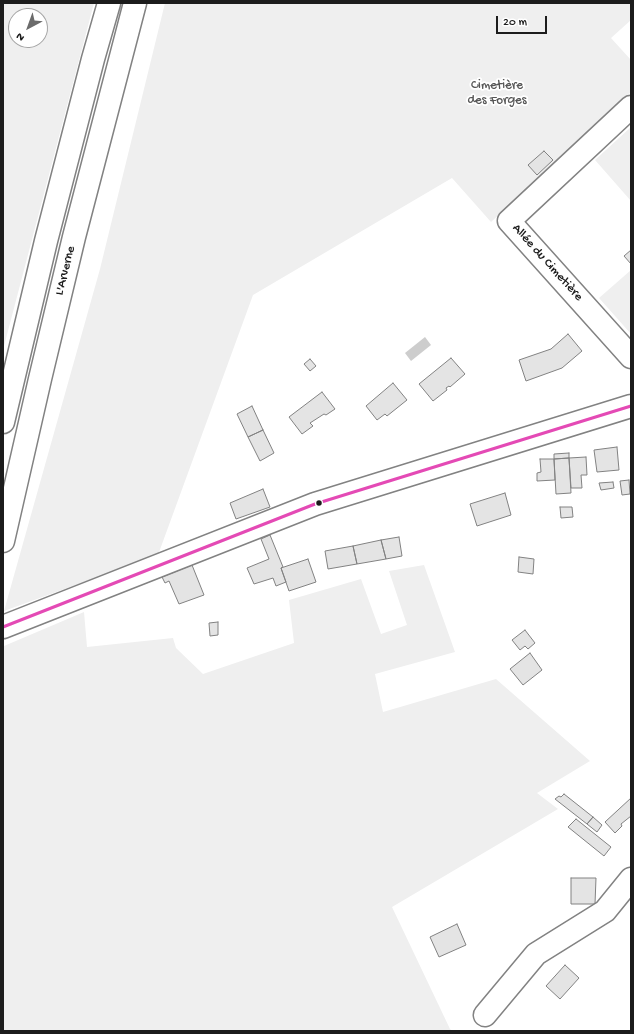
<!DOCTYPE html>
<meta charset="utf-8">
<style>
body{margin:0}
#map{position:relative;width:634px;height:1034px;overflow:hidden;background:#fff;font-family:"Gochi Hand",sans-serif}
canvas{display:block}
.frame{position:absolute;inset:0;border:4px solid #1c1c1c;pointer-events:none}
.north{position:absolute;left:8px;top:8px;width:40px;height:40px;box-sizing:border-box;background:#fff;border:1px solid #a4a4a4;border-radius:50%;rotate:221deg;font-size:11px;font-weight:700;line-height:16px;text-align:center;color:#1c1c1c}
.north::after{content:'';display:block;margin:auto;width:14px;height:18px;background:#6b6b6b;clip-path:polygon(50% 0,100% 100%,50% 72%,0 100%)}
.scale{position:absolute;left:496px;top:16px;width:51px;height:18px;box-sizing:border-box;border:2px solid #1c1c1c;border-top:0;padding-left:5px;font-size:12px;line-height:14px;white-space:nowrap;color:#1c1c1c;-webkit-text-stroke:3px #fff;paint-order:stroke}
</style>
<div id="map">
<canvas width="634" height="1034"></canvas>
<div class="frame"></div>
<div class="north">N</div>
<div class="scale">20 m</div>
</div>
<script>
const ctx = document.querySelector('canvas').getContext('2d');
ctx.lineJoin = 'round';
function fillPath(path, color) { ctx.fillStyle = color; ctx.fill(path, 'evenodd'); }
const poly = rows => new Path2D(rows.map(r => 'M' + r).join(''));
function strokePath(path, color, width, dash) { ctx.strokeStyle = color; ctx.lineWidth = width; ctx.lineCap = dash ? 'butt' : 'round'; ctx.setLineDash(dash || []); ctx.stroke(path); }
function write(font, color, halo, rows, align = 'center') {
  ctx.font = font + ' "Gochi Hand",sans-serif'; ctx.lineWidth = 3.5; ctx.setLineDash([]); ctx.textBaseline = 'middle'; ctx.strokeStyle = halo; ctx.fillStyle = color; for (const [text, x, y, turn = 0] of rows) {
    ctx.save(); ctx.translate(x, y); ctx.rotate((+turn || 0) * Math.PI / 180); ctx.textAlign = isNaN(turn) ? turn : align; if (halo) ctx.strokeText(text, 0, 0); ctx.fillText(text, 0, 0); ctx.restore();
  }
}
const green = poly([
 [3,3,94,3,3,350],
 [16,16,40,16,40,40,16,40],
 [165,3,631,3,631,20,611,38,631,60,631,92,491,222,452,178,253,295,158,555,4,611,100,269],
 [631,127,631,201,595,160],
 [631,270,631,334,599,298],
 [424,565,455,652,375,674,383,712,496,679,590,761,537,793,558,809,392,907,450,1029,452,1031,3,1031,4,646,84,612,87,647,173,638,176,648,203,674,294,643,289,600,361,579,381,634,407,625,389,571]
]);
const water = poly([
 [425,337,431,345,411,361,405,353]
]);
const building = poly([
 [544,151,553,160,537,175,528,165,544,151],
 [631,250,631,264,624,256,631,250],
 [568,334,582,351,562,368,526,381,519,360,551,349,568,334],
 [451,358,465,374,450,387,449,386,446,388,447,390,433,401,419,384,451,358],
 [310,359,316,366,310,371,304,364,310,359],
 [393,383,407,400,387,416,385,414,377,420,366,406,393,383],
 [322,392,335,409,326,415,324,414,310,423,313,426,302,434,289,417,322,392],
 [252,406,263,430,248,437,237,414,252,406],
 [263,430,274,453,260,461,248,437,263,430],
 [617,447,619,470,597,472,594,450,617,447],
 [569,453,569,458,554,459,554,454,569,453],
 [586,457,587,475,581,475,582,488,571,488,569,458,586,457],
 [569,458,571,493,556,494,554,459,569,458],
 [540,459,554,459,555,480,537,481,537,473,541,472,540,459],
 [629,480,630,494,622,495,620,481,629,480],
 [613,482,614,488,601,490,599,483,613,482],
 [263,489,270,507,236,519,230,503,263,489],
 [505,493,511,515,477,526,470,504,505,493],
 [560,507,572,507,573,517,561,518,560,507],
 [270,535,283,567,281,568,286,582,276,586,273,578,254,584,247,568,269,559,261,539,270,535],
 [399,537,402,556,386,559,381,540,399,537],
 [381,540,386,559,357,564,353,546,381,540],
 [353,546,357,564,328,569,325,551,353,546],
 [519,557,534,559,533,574,518,572,519,557],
 [308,559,316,582,289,591,281,568,308,559],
 [192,565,204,595,179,604,169,581,165,583,162,577,192,565],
 [218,622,218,635,210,636,209,623,218,622],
 [525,630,535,643,528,649,525,646,520,650,512,640,525,630],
 [530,653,542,670,523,685,510,669,530,653],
 [564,794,593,817,587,824,555,799,559,796,561,797,564,794],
 [631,798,631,816,621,824,622,826,615,833,605,822,631,798],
 [593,817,602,825,597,832,587,824,593,817],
 [576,819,611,847,604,856,568,827,576,819],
 [571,878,596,878,595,904,571,904,571,878],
 [457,924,466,945,439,957,430,937,457,924],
 [565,965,579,978,560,999,546,986,565,965]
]);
const minor = poly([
 [631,107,509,221,631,357],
 [3,627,315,504,631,406],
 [485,1015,536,954,605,911,631,879]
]);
const highway = poly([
 [3,422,46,241,93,59,109,3],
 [3,541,40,379,74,237,135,3]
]);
const bus1 = poly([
 [3,627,315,504,631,406]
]);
const markers = [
 [319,503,3.5,"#1c1c1c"]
];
const parkNames = [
 ["Cimetière",497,86],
 ["des Forges",497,101]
];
const streetNames = [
 ["Allée du Cimetière",547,263,48],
 ["L'Arverne",66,271,-76]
];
fillPath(green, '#efefef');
fillPath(water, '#cdcdcd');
fillPath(building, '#e4e4e4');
strokePath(building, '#828282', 1);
strokePath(minor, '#828282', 25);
strokePath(highway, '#828282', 25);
strokePath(minor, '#fff', 22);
strokePath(highway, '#fff', 22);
strokePath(bus1, '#e44ab5', 3);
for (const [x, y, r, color] of markers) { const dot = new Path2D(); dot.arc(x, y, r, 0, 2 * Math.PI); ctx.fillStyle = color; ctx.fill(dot); strokePath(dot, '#fff', 1.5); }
write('13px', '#575757', '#fff', parkNames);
write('13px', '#1c1c1c', '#fff', streetNames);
</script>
